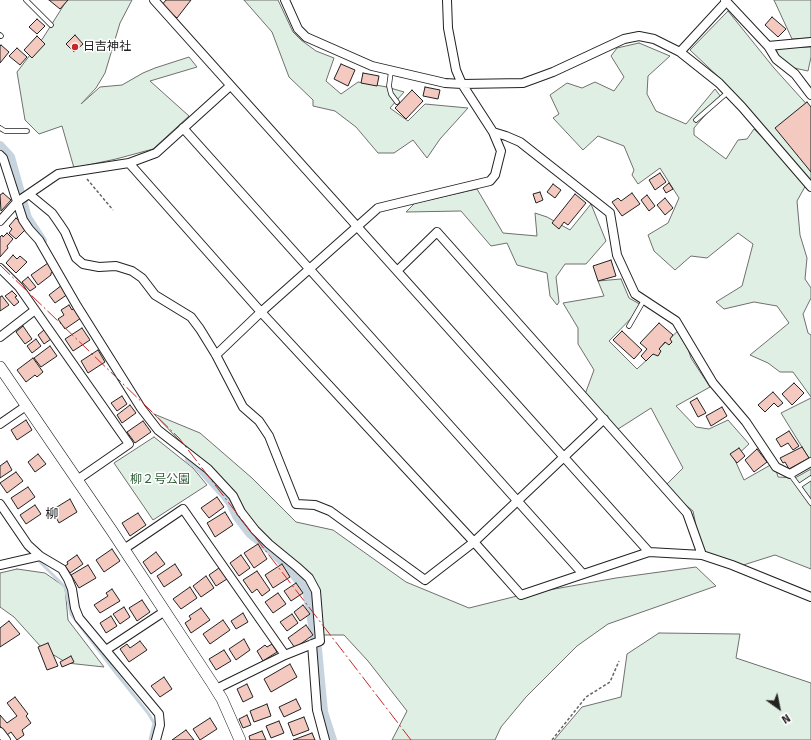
<!DOCTYPE html>
<meta charset="utf-8">
<style>
body{margin:0}
#map{position:relative;width:811px;height:740px;overflow:hidden;background:#fff;font-family:Signika,sans-serif}
canvas{display:block}
.north{position:absolute;left:759px;top:688px;width:40px;height:40px;-webkit-text-stroke:3px #fff;paint-order:stroke;rotate:147deg;font-size:11px;font-weight:700;line-height:16px;text-align:center;color:#222}
.north::after{content:'';display:block;margin:auto;width:14px;height:18px;background:#222;clip-path:polygon(50% 0,100% 100%,50% 72%,0 100%)}
</style>
<div id="map">
<canvas width="811" height="740"></canvas>
<div class="north">N</div>
</div>
<script>
const ctx = document.querySelector('canvas').getContext('2d');
ctx.lineJoin = 'round';
function fillPath(path, color) { ctx.fillStyle = color; ctx.fill(path, 'evenodd'); }
const poly = rows => new Path2D(rows.map(r => 'M' + r).join(''));
function strokePath(path, color, width, dash) { ctx.strokeStyle = color; ctx.lineWidth = width; ctx.lineCap = dash ? 'butt' : 'round'; ctx.setLineDash(dash || []); ctx.stroke(path); }
function write(font, color, halo, rows, align = 'center') {
  ctx.font = font + ' Signika,"Noto Sans JP",sans-serif'; ctx.lineWidth = 3; ctx.setLineDash([]); ctx.textBaseline = 'middle'; ctx.strokeStyle = halo; ctx.fillStyle = color; for (const [text, x, y, turn = 0] of rows) {
    ctx.save(); ctx.translate(x, y); ctx.rotate((+turn || 0) * Math.PI / 180); ctx.textAlign = isNaN(turn) ? turn : align; if (halo) ctx.strokeText(text, 0, 0); ctx.fillText(text, 0, 0); ctx.restore();
  }
}
const green = poly([
 [67,0,132,0,120,23,105,73,96,88,81,104,100,87,122,85,143,73,155,68,189,57,197,67,150,81,189,116,153,149,116,159,74,168,62,126,39,134,25,120,17,72,43,38,67,0],
 [244,0,278,0,293,32,301,40,316,51,334,58,326,81,341,94,358,82,387,87,404,92,390,108,408,121,425,104,468,108,440,139,427,158,413,140,394,153,378,153,356,127,335,111,313,106,313,100,289,77,272,32,244,0],
 [774,0,811,0,811,38,792,39,774,0],
 [728,11,774,68,811,109,811,181,724,82,690,50,728,11],
 [639,43,670,56,648,76,647,94,656,111,686,124,715,89,721,97,694,128,694,135,726,159,738,140,747,139,754,129,807,183,797,201,800,235,807,258,805,279,811,288,811,298,803,314,808,333,811,335,811,397,793,372,780,372,768,363,750,355,789,323,777,306,754,302,724,309,716,302,742,286,753,244,738,233,707,258,691,256,675,270,654,251,648,235,668,223,679,198,660,168,638,184,632,175,634,170,624,146,598,136,583,150,553,118,559,114,550,95,567,83,582,88,595,82,614,91,624,77,611,56,617,48,639,43],
 [811,47,811,57,808,71,794,68,778,56,776,48,811,47],
 [477,189,503,233,537,236,535,213,547,217,570,230,591,204,606,241,586,264,565,264,556,277,559,302,557,305,550,296,547,273,517,265,507,243,491,246,461,211,406,212,415,203,477,189],
 [621,279,629,298,643,306,609,341,637,369,681,328,691,358,710,387,676,406,696,427,709,429,728,420,749,444,734,458,744,480,774,463,778,477,795,478,811,469,811,569,775,555,737,567,702,555,693,511,664,487,683,468,651,408,615,431,584,397,594,370,578,344,578,328,563,303,604,296,598,281,621,279],
 [811,398,811,460,810,460,781,413,811,398],
 [154,414,200,433,252,478,296,522,333,530,406,582,469,608,521,595,616,578,696,567,716,586,608,624,577,646,526,697,501,727,495,740,392,740,407,711,368,661,344,635,320,635,312,583,259,535,222,485,154,414],
 [154,437,193,468,207,485,153,520,114,463,154,437],
 [17,569,45,573,65,587,68,620,104,667,67,663,42,648,14,617,0,607,0,573,17,569],
 [659,633,740,634,736,658,811,683,811,740,554,740,582,707,621,697,627,654,659,633]
]);
const stream = poly([
 [2,513,28,551],
 [40,562,65,587,71,614,116,673,148,713,154,723,150,740]
]);
const canal = poly([
 [0,146,10,157,27,218,42,241],
 [190,459,197,464,225,495,231,503,237,516,250,533,269,548,288,567,307,590,317,649,323,712,332,740]
]);
const building = poly([
 [49,0,68,0,60,9,49,0],
 [166,0,191,0,177,18,161,6,166,0],
 [772,17,786,29,778,37,765,25,772,17],
 [37,19,45,26,37,34,29,27,37,19],
 [75,35,83,44,74,52,66,44,75,35],
 [37,36,45,44,32,58,24,50,37,36],
 [1,45,9,52,0,63,0,46,1,45],
 [17,48,27,57,20,65,9,56,17,48],
 [341,64,355,70,348,86,334,79,341,64],
 [363,73,379,76,377,86,361,83,363,73],
 [425,87,440,90,438,99,423,96,425,87],
 [412,90,423,101,406,119,395,108,412,90],
 [807,102,811,107,811,172,775,128,807,102],
 [660,173,666,182,655,190,649,180,660,173],
 [669,183,673,189,666,193,663,188,669,183],
 [553,184,561,190,555,198,547,192,553,184],
 [540,192,543,200,536,203,533,194,540,192],
 [3,193,11,200,1,211,0,195,3,193],
 [632,193,640,204,622,216,612,202,618,198,621,201,632,193],
 [575,194,586,203,568,225,564,222,559,229,552,223,575,194],
 [647,195,655,206,649,211,641,200,647,195],
 [665,198,673,208,665,215,657,205,665,198],
 [16,218,27,228,16,239,9,233,12,229,9,226,16,218],
 [7,233,13,239,7,246,8,248,0,257,0,237,2,235,3,237,7,233],
 [13,255,17,259,20,256,27,262,16,273,6,263,13,255],
 [611,260,616,276,598,281,593,266,611,260],
 [48,263,54,271,51,273,51,275,38,285,31,275,48,263],
 [28,277,36,287,30,291,22,282,28,277],
 [62,285,68,294,55,303,49,295,62,285],
 [12,291,17,296,15,297,19,302,14,306,5,296,12,291],
 [2,296,9,305,0,311,0,297,2,296],
 [69,305,72,310,74,308,81,318,65,329,58,319,64,315,61,310,69,305],
 [659,323,673,335,670,339,672,342,669,345,665,342,659,349,661,351,658,356,653,354,646,361,641,356,647,349,640,343,659,323],
 [23,326,32,339,25,344,16,332,23,326],
 [82,328,90,340,73,351,65,339,82,328],
 [44,330,51,339,44,344,38,335,44,330],
 [622,331,642,350,634,359,613,340,622,331],
 [36,339,41,346,32,353,27,346,36,339],
 [50,346,57,356,41,367,34,358,50,346],
 [98,350,105,362,88,373,81,361,98,350],
 [33,358,43,372,37,377,35,375,26,382,17,370,33,358],
 [794,383,804,393,792,405,782,394,794,383],
 [773,392,783,403,778,407,774,403,765,412,758,405,773,392],
 [122,396,127,404,117,411,111,403,122,396],
 [697,398,706,413,698,417,690,402,697,398],
 [130,405,136,413,122,423,117,415,130,405],
 [722,407,727,416,711,426,706,416,722,407],
 [26,420,32,430,17,440,11,430,26,420],
 [143,421,151,432,135,443,127,432,143,421],
 [789,431,799,446,793,450,788,443,781,447,776,439,789,431],
 [802,447,809,458,789,469,785,462,783,463,780,458,802,447],
 [739,448,745,456,737,463,730,454,739,448],
 [757,449,767,462,754,472,745,460,757,449],
 [38,454,46,464,35,472,28,462,38,454],
 [7,461,12,470,0,478,0,466,7,461],
 [16,472,23,481,7,493,0,483,16,472],
 [28,487,35,497,18,509,11,498,28,487],
 [217,497,224,507,209,518,201,508,217,497],
 [70,499,77,512,59,523,52,510,70,499],
 [35,505,41,514,26,524,20,515,35,505],
 [225,512,233,525,215,537,207,523,225,512],
 [138,513,146,525,130,536,122,523,138,513],
 [258,544,267,559,254,568,244,553,258,544],
 [112,549,120,561,104,572,96,560,112,549],
 [156,552,165,564,151,574,143,562,156,552],
 [77,555,83,564,70,573,65,566,68,564,67,562,77,555],
 [241,555,250,568,239,576,230,563,241,555],
 [175,564,182,575,164,587,157,576,175,564],
 [282,564,290,577,273,588,265,575,282,564],
 [88,565,96,578,79,588,71,575,88,565],
 [219,568,227,579,216,586,209,575,219,568],
 [257,571,270,590,262,596,257,589,252,593,243,580,257,571],
 [206,576,214,588,201,597,193,586,206,576],
 [296,583,303,593,291,601,284,591,296,583],
 [190,587,197,598,181,609,173,599,190,587],
 [112,589,120,601,100,613,94,605,108,596,106,593,112,589],
 [278,593,286,604,273,613,265,602,278,593],
 [142,600,150,612,137,621,129,608,142,600],
 [303,605,310,614,300,621,294,612,303,605],
 [124,607,130,617,120,624,113,614,124,607],
 [201,608,210,620,191,633,185,623,191,619,189,616,201,608],
 [243,613,248,622,236,629,231,621,243,613],
 [292,614,298,623,287,631,280,622,292,614],
 [111,616,117,626,106,633,100,623,111,616],
 [223,620,230,630,210,644,203,634,223,620],
 [9,621,20,634,0,647,0,628,9,621],
 [306,625,313,635,295,648,288,638,306,625],
 [244,639,250,650,236,660,229,649,244,639],
 [140,641,147,650,129,662,120,649,127,644,130,648,140,641],
 [48,643,58,666,47,670,38,647,48,643],
 [272,644,277,652,263,661,257,651,265,645,267,647,272,644],
 [224,650,231,661,216,670,209,659,224,650],
 [71,656,74,662,62,667,60,662,71,656],
 [290,664,297,677,271,692,264,679,290,664],
 [164,677,172,689,160,697,151,686,164,677],
 [247,684,253,697,243,702,237,689,247,684],
 [15,697,28,714,26,716,31,723,22,730,24,735,17,740,11,732,7,735,0,726,0,715,7,723,17,716,7,703,15,697],
 [296,699,301,709,284,717,279,707,296,699],
 [267,704,271,716,254,722,250,711,267,704],
 [247,715,251,725,243,728,239,719,247,715],
 [304,717,309,730,293,736,288,723,304,717],
 [210,718,217,729,200,740,193,729,210,718],
 [279,721,284,733,271,738,266,726,279,721],
 [186,730,194,740,172,740,186,730],
 [262,731,266,740,250,740,249,736,262,731],
 [312,733,315,740,293,740,312,733]
]);
const path = poly([
 [87,179,113,210],
 [552,740,586,697,610,682,619,661]
]);
const service = poly([
 [26,0,51,25],
 [0,35,1,36],
 [391,71,389,86,391,94,397,102],
 [696,120,728,92],
 [0,128,5,131,27,131],
 [629,326,644,300],
 [790,474,811,503],
 [799,486,811,478]
]);
const minor = poly([
 [154,0,649,552],
 [285,0,298,29,306,37,372,66,445,83,462,84,523,83,553,72,624,39,639,36,654,39,680,52,719,83,742,107,811,187],
 [447,0,448,28,456,70,462,84,493,132,506,136,520,142,610,213,617,255,635,294,676,321,713,383,746,422,776,467,790,474,811,462],
 [725,0,768,46,776,59,795,74,811,95],
 [768,46,811,42],
 [680,52,726,2],
 [183,128,583,574],
 [0,155,3,158,23,220,29,229,39,240,77,306,141,408,158,430,208,469,233,496,241,512,255,530,269,544,297,567,309,578,316,591,320,641,285,655,216,689],
 [129,163,261,312,474,542,521,595,649,552,702,555,732,565,811,597],
 [29,194,52,213,59,223,65,232,76,258,83,264,99,267,116,266,132,271,142,278,155,295,191,317,200,329,216,355,243,407,259,421,269,436,296,504,315,505,330,511,425,580,474,542,604,419],
 [0,221,17,202,58,174,129,163,156,153,230,86],
 [0,268,19,287,129,444,77,480],
 [397,271,437,232,687,513,702,555],
 [0,337,35,310],
 [216,355,261,312,378,208,490,181,495,175,501,151,493,132],
 [0,424,26,406],
 [0,504,28,545,40,556,62,569,68,579,72,589,75,608,79,618,159,714,160,725,156,740],
 [124,549,183,509,285,655],
 [0,565,40,556],
 [312,644,317,710,325,740],
 [106,650,165,611],
 [0,732,6,740]
]);
const tertiary = poly([
 [0,367,112,531,212,683,222,699,240,740]
]);
const power = poly([
 [0,265,179,438,411,740]
]);
const markers = [
 [75,47,4,"#c62828"]
];
const poiNames = [
 ["日吉神社",83,47]
];
const parkNames = [
 ["柳２号公園",160,480]
];
const neighbourhoodNames = [
 ["柳",52,515]
];
fillPath(green, '#e0efe3');
strokePath(green, '#6f6f6f', 1);
strokePath(stream, '#c7d3dd', 3);
strokePath(canal, '#c7d3dd', 10);
fillPath(building, '#f3c9c0');
strokePath(building, '#222', 1);
strokePath(service, '#222', 5.5);
strokePath(minor, '#222', 10);
strokePath(tertiary, '#222', 12);
strokePath(path, '#646464', 1.5, [3, 2]);
strokePath(service, '#fff', 4);
strokePath(minor, '#fff', 8);
strokePath(tertiary, '#fff', 11);
strokePath(power, '#c62828', 1, [14, 3, 2, 3]);
for (const [x, y, r, color] of markers) { const dot = new Path2D(); dot.arc(x, y, r, 0, 2 * Math.PI); ctx.fillStyle = color; ctx.fill(dot); strokePath(dot, '#fff', 1.5); }
write('12px', '#222', '#fff', poiNames, 'left');
write('12px', '#2f5e38', '#fff', parkNames);
write('13px', '#222', '#fff', neighbourhoodNames);
</script>
